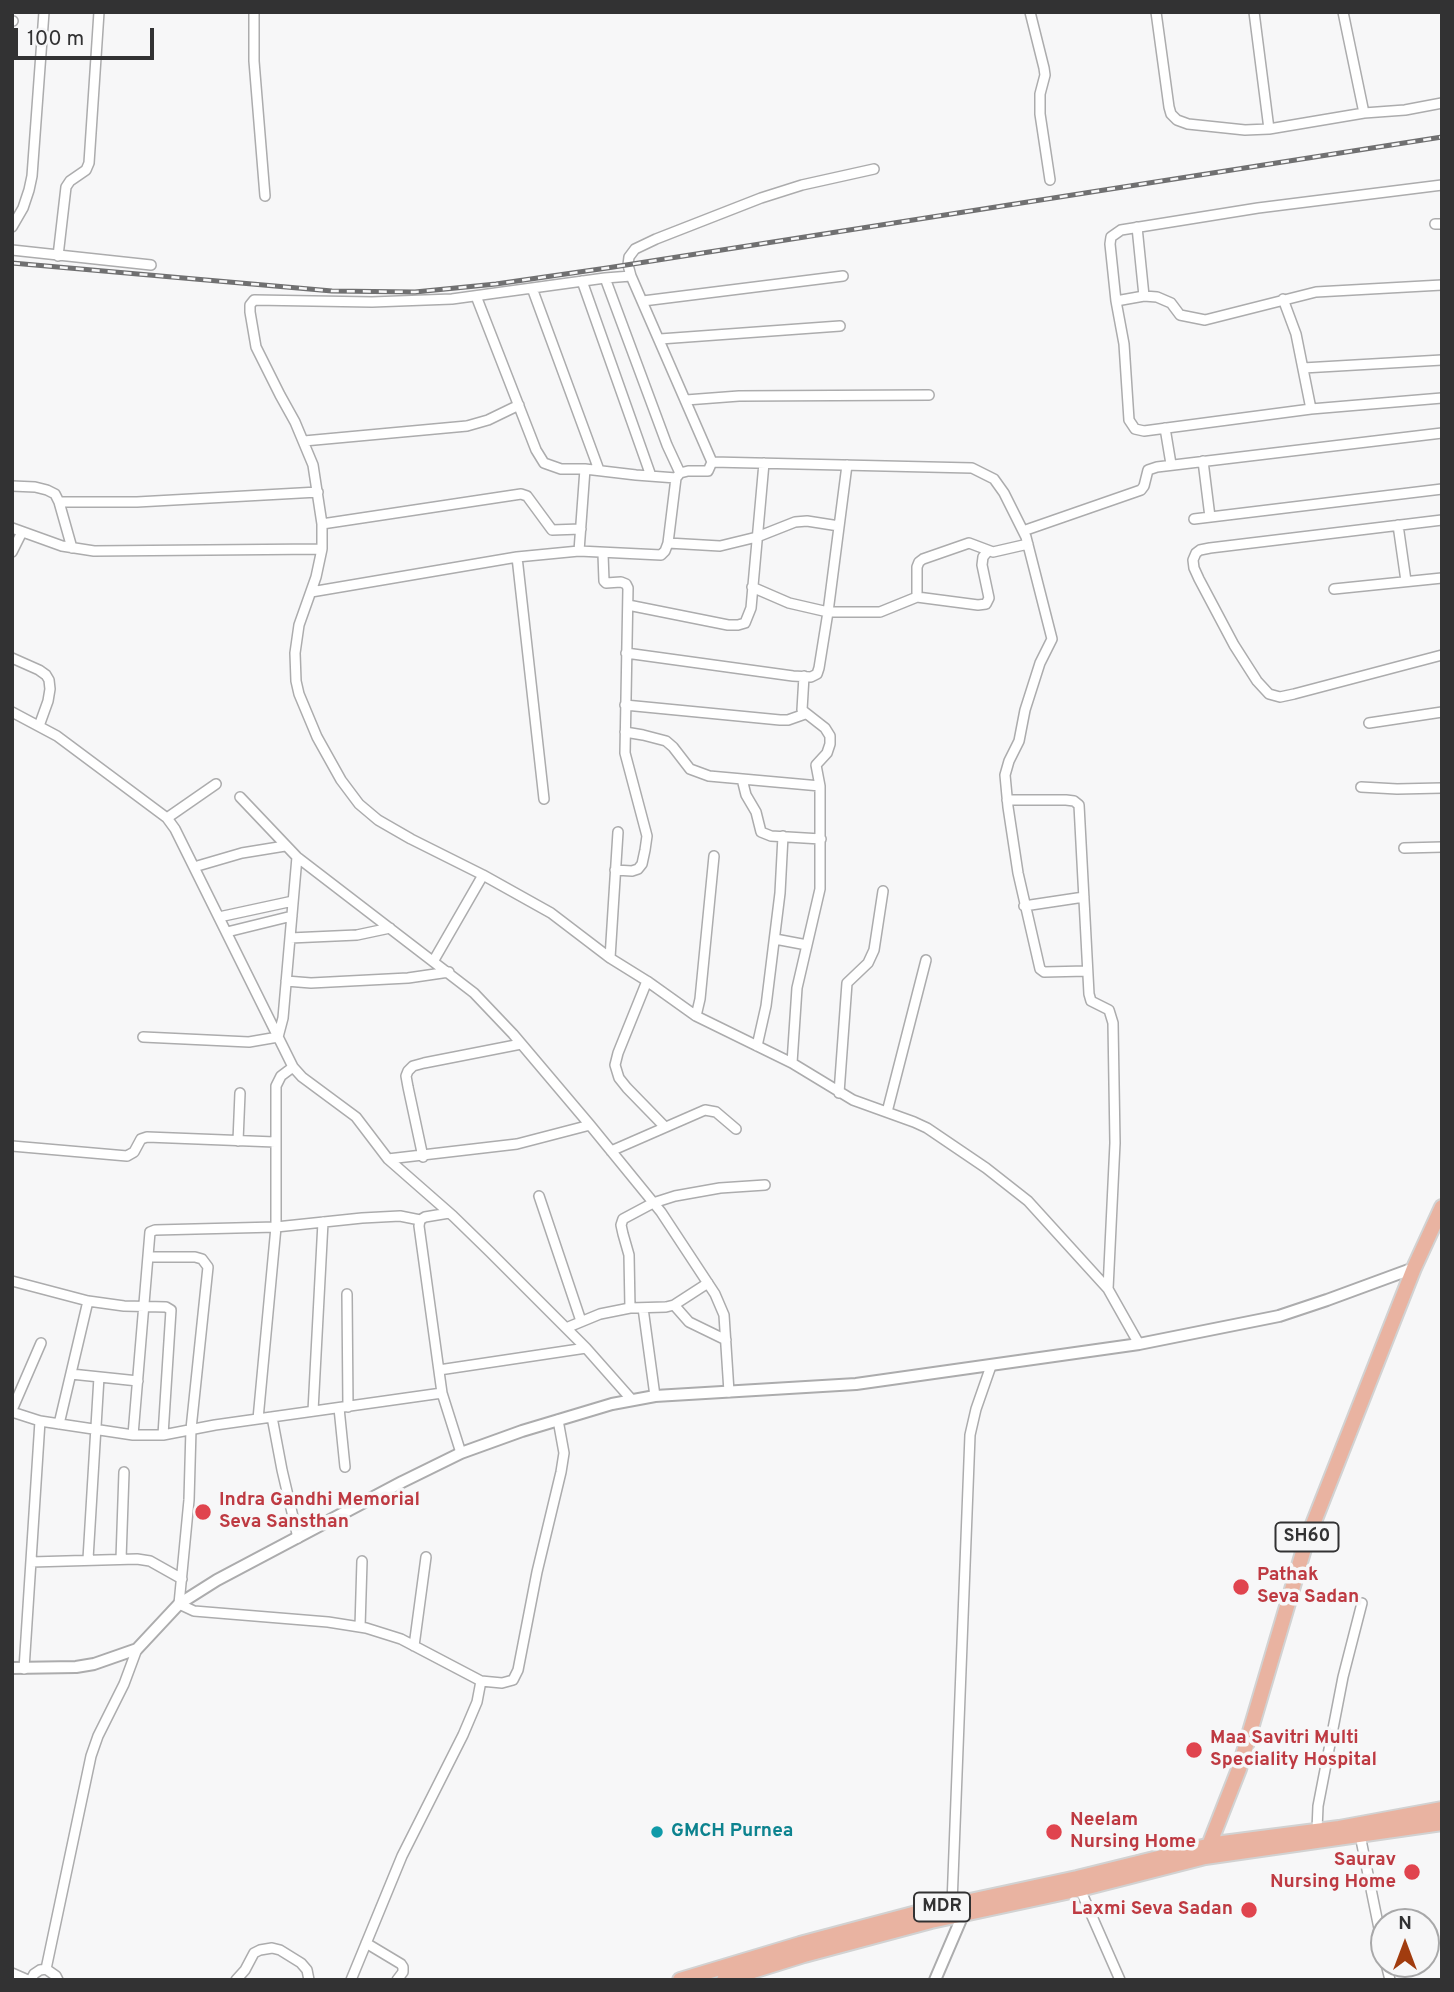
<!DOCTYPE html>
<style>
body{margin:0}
#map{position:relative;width:1454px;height:1992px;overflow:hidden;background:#f7f7f8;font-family:Overpass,sans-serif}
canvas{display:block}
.frame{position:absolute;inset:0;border:14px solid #323233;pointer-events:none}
.north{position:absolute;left:1370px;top:1908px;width:70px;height:70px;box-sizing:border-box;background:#f7f7f8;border:2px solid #a8a8a9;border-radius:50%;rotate:0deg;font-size:19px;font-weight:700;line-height:28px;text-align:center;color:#323233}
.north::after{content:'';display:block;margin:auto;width:24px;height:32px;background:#a13c0f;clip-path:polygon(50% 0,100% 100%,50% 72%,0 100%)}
.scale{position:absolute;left:14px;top:28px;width:140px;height:32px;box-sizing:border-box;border:4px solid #323233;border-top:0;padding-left:9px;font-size:21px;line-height:24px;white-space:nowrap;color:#323233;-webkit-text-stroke:5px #f7f7f8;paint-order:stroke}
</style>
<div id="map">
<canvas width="1454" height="1992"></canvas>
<div class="frame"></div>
<div class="north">N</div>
<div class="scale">100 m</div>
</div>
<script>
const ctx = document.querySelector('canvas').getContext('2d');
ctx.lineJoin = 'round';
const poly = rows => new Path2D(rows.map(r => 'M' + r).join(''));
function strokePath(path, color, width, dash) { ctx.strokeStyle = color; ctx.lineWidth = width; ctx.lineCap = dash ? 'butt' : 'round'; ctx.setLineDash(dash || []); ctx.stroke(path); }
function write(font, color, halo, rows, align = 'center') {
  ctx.font = font + ' Overpass,sans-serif'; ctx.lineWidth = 7; ctx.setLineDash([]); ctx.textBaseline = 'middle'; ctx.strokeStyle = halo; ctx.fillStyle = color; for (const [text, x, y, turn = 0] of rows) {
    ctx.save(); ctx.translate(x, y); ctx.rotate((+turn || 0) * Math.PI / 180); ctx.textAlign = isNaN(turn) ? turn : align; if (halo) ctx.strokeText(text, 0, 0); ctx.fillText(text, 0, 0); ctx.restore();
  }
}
const minor = poly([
 [254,12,254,61,265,196],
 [1030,12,1044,68,1045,75,1040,94,1040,114,1050,180],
 [1156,12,1169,107,1171,114,1177,120,1188,124,1245,130,1269,129,1364,113,1405,110,1442,103],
 [1254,12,1269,129],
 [1343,12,1364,113],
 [12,21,13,21],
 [1435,224,1442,224],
 [12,227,23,208,29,190,32,176,44,12],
 [1137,227,1144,296],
 [12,250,151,265],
 [58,256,66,187,70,181,86,170,89,163,99,12],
 [605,278,667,445,680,473],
 [582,281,651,476],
 [1442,285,1316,292,1205,320,1180,315,1171,303,1157,297,1144,296,1116,301,1124,344,1129,420,1135,429,1144,431,1311,409,1442,398],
 [532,288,599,470],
 [476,296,536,450,544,463,561,469,585,469,636,475,676,478],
 [1283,299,1296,334,1311,409],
 [643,301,843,276],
 [1116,301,1110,244,1111,237,1121,230,1258,208,1442,185],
 [660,339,840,326],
 [1303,368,1442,360],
 [686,400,739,396,929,395],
 [1165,428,1171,464],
 [304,441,467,426,488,420,519,405],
 [1203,461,1210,517],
 [712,462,972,468,994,479,1004,493,1026,537,1052,639,1040,663,1025,710,1019,741,1009,761,1005,775,1008,807,1018,873,1040,969,1044,972,1087,971],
 [12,486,35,487,47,490,55,494,59,502,72,548],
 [59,502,137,502,318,492],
 [1194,519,1442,489],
 [1442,520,1210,548,1200,550,1196,553,1193,560,1194,568,1199,579,1234,645,1257,681,1269,694,1280,697,1294,694,1442,655],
 [322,524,313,465,295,422,280,395,256,347,250,312,250,305,254,300,372,302,452,299,605,278,631,276],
 [1398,525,1406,581],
 [12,528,62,546,94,551,322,549,322,524,521,494,527,496,552,530,581,529],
 [1023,531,1141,490,1144,486,1148,470,1157,467,1442,433],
 [668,543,720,546,757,537,795,522,807,521,839,526],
 [322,549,316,577,299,625,295,653,296,681,299,694,317,737,341,780,359,804,378,820,411,839,483,875,551,913,610,958,647,981,696,1016,792,1063,853,1100,914,1122,927,1128,986,1168,1028,1201,1108,1289,1139,1344],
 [579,551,661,555,665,551,668,543,676,478,680,473,688,471,708,471,712,462,631,276,628,265,629,257,635,249,656,239,761,198,802,185,874,169],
 [12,552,22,532],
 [603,554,604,581,606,583,621,582,626,584,628,588,625,753,647,836,645,850,642,864,638,869,632,871,615,870],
 [517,557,544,799],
 [752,587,789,603,828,612,880,612,917,597,978,605,986,604,989,598,982,565,983,557,988,551],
 [1334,589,1442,578],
 [311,592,517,557,579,551,585,469],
 [917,597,917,567,919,562,923,559,969,543,993,552,1028,544],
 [628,605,728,625,738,625,745,623,751,608,764,463],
 [626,653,793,676,811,677,817,674,819,668,828,612,847,465],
 [12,658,39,670,46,675,49,680,50,689,48,701,39,726],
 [625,705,780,720,788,720,805,714],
 [12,712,57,736,167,818,175,829,293,1067,302,1077,356,1117,388,1159,453,1216,490,1252,586,1348,632,1400],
 [1369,723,1442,712],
 [625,732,643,735,666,741,673,747,690,769,709,776,820,786],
 [742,779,746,795,756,812,761,832,771,836,821,839],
 [1361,787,1397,789,1442,788],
 [240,797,297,857,474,993,513,1034,590,1125,661,1212,715,1294,724,1315,729,1392],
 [1007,800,1066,800,1074,801,1079,805,1089,994,1091,1001,1109,1010,1113,1023,1115,1143,1108,1289],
 [167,818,216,784],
 [1404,848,1442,847],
 [194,867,242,853,285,846],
 [1024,906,1084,897],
 [219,917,293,901],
 [227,932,292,916],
 [290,938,357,935,390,928],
 [775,939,807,945],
 [610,958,618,832],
 [434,960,483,875],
 [286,981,311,983,408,978,449,972],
 [647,981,618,1053,615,1065,619,1078,627,1088,665,1127],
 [696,1016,700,999,714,856],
 [143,1037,249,1042,278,1037,283,1018,297,857],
 [757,1046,766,1006,780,893,783,836],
 [792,1063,797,988,820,889,820,786,816,765,827,753,830,744,830,736,825,728,802,710,804,676],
 [839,1093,847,983,868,963,874,950,883,891],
 [887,1112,926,960],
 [238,1141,240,1093],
 [12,1146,127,1156,134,1152,141,1139,147,1137,275,1142],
 [611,1151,705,1110,716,1112,736,1129],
 [423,1157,408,1087,406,1076,408,1071,413,1066,424,1063,521,1044],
 [388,1159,517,1144,590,1125],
 [539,1196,581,1321],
 [449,1213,425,1217,420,1220,419,1226,442,1393,461,1453],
 [149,1257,195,1257,202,1259,208,1267,191,1429,189,1500,179,1604,194,1611,328,1622,366,1628,401,1639,481,1681,502,1683,513,1680,518,1670,537,1572,561,1472,564,1453,558,1420],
 [12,1281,88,1301,124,1306,166,1307,171,1310,163,1435],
 [347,1294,348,1407],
 [674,1305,689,1322,726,1340],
 [630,1308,629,1255,623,1234,621,1225,623,1219,653,1203,675,1196,720,1188,765,1185],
 [643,1308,655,1396],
 [566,1328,600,1314,630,1308,666,1307,674,1305,708,1283],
 [439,1370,586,1348],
 [71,1374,138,1381],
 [339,1408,345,1467],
 [12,1410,41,1343],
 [313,1411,323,1222],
 [12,1412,40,1421,133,1435,163,1435,215,1425,442,1393],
 [272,1417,282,1470,298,1538],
 [258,1419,276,1227,276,1086,281,1076,293,1067],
 [59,1424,88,1301],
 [133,1435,150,1232,155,1230,276,1227,362,1218,400,1216,420,1220],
 [88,1559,99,1377],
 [121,1559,124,1472],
 [31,1562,137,1559,150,1561,182,1579],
 [360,1627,362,1561],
 [414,1646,426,1557],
 [24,1669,40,1421],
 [1317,1830,1318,1806,1343,1677,1362,1603],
 [1360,1835,1384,1953],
 [1080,1889,1120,1980],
 [952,1904,970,1435,976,1409,991,1366],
 [366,1943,401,1964,403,1967,403,1972,397,1980],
 [1386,1964,1390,1980],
 [46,1969,91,1756,98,1736,124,1684,137,1649],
 [12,1973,28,1980],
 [31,1980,34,1974,40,1970,46,1969,56,1976,58,1980],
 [236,1980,245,1970,254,1953,260,1950,272,1948,280,1950,301,1963,307,1970,309,1980],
 [351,1980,402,1856,463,1735,477,1702,481,1681]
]);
const tertiary = poly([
 [12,1668,76,1667,94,1664,137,1649,179,1604,217,1580,402,1482,461,1453,522,1431,612,1404,655,1396,856,1384,1139,1344,1279,1316,1327,1300,1414,1268],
 [935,1980,965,1910]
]);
const primary = poly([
 [1206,1853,1239,1769,1306,1542,1414,1268,1442,1207],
 [680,1980,800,1944,928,1910,1077,1878,1215,1844,1339,1828,1442,1809],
 [724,1980,804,1955,931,1921,1080,1889,1205,1857,1442,1823]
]);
const rail = poly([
 [12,263,332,291,415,292,496,284,607,268,1442,137]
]);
const markers = [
 [203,1512,9,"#e0444e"],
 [1241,1587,9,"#e0444e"],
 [1194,1750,9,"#e0444e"],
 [657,1832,7,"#0f9aa8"],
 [1054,1832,9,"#e0444e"],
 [1412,1872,9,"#e0444e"],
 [1249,1910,9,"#e0444e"]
];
const shields = [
 [1307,1537,63],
 [942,1907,56]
];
const shieldNames = [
 ["SH60",1307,1537],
 ["MDR",942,1907]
];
const healthNames = [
 ["Indra Gandhi Memorial",219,1501],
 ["Seva Sansthan",219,1523],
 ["Pathak",1257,1576],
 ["Seva Sadan",1257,1598],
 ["Maa Savitri Multi",1210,1739],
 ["Speciality Hospital",1210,1761],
 ["Neelam",1070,1821],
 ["Nursing Home",1070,1843],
 ["Saurav",1396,1861,"right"],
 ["Nursing Home",1396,1883,"right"],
 ["Laxmi Seva Sadan",1233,1910,"right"]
];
const cultureNames = [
 ["GMCH Purnea",671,1832]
];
strokePath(minor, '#acacad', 12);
strokePath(tertiary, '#acacad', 14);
strokePath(primary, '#d2d2d2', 18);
strokePath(minor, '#fff', 9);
strokePath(tertiary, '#fff', 10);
strokePath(primary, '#e9b3a1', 14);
strokePath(rail, '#707071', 5);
strokePath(rail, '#f7f7f8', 2.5, [8]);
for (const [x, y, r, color] of markers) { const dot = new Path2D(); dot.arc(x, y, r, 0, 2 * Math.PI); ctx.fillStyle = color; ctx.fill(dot); strokePath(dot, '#f7f7f8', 2.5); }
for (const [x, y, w] of shields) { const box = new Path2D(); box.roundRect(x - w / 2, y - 14.5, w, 29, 5); ctx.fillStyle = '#f7f7f8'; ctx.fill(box); strokePath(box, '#323233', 2); }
write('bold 18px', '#323233', null, shieldNames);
write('bold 19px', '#be3a42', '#f7f7f8', healthNames, 'left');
write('bold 19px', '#0d838f', '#f7f7f8', cultureNames, 'left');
</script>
